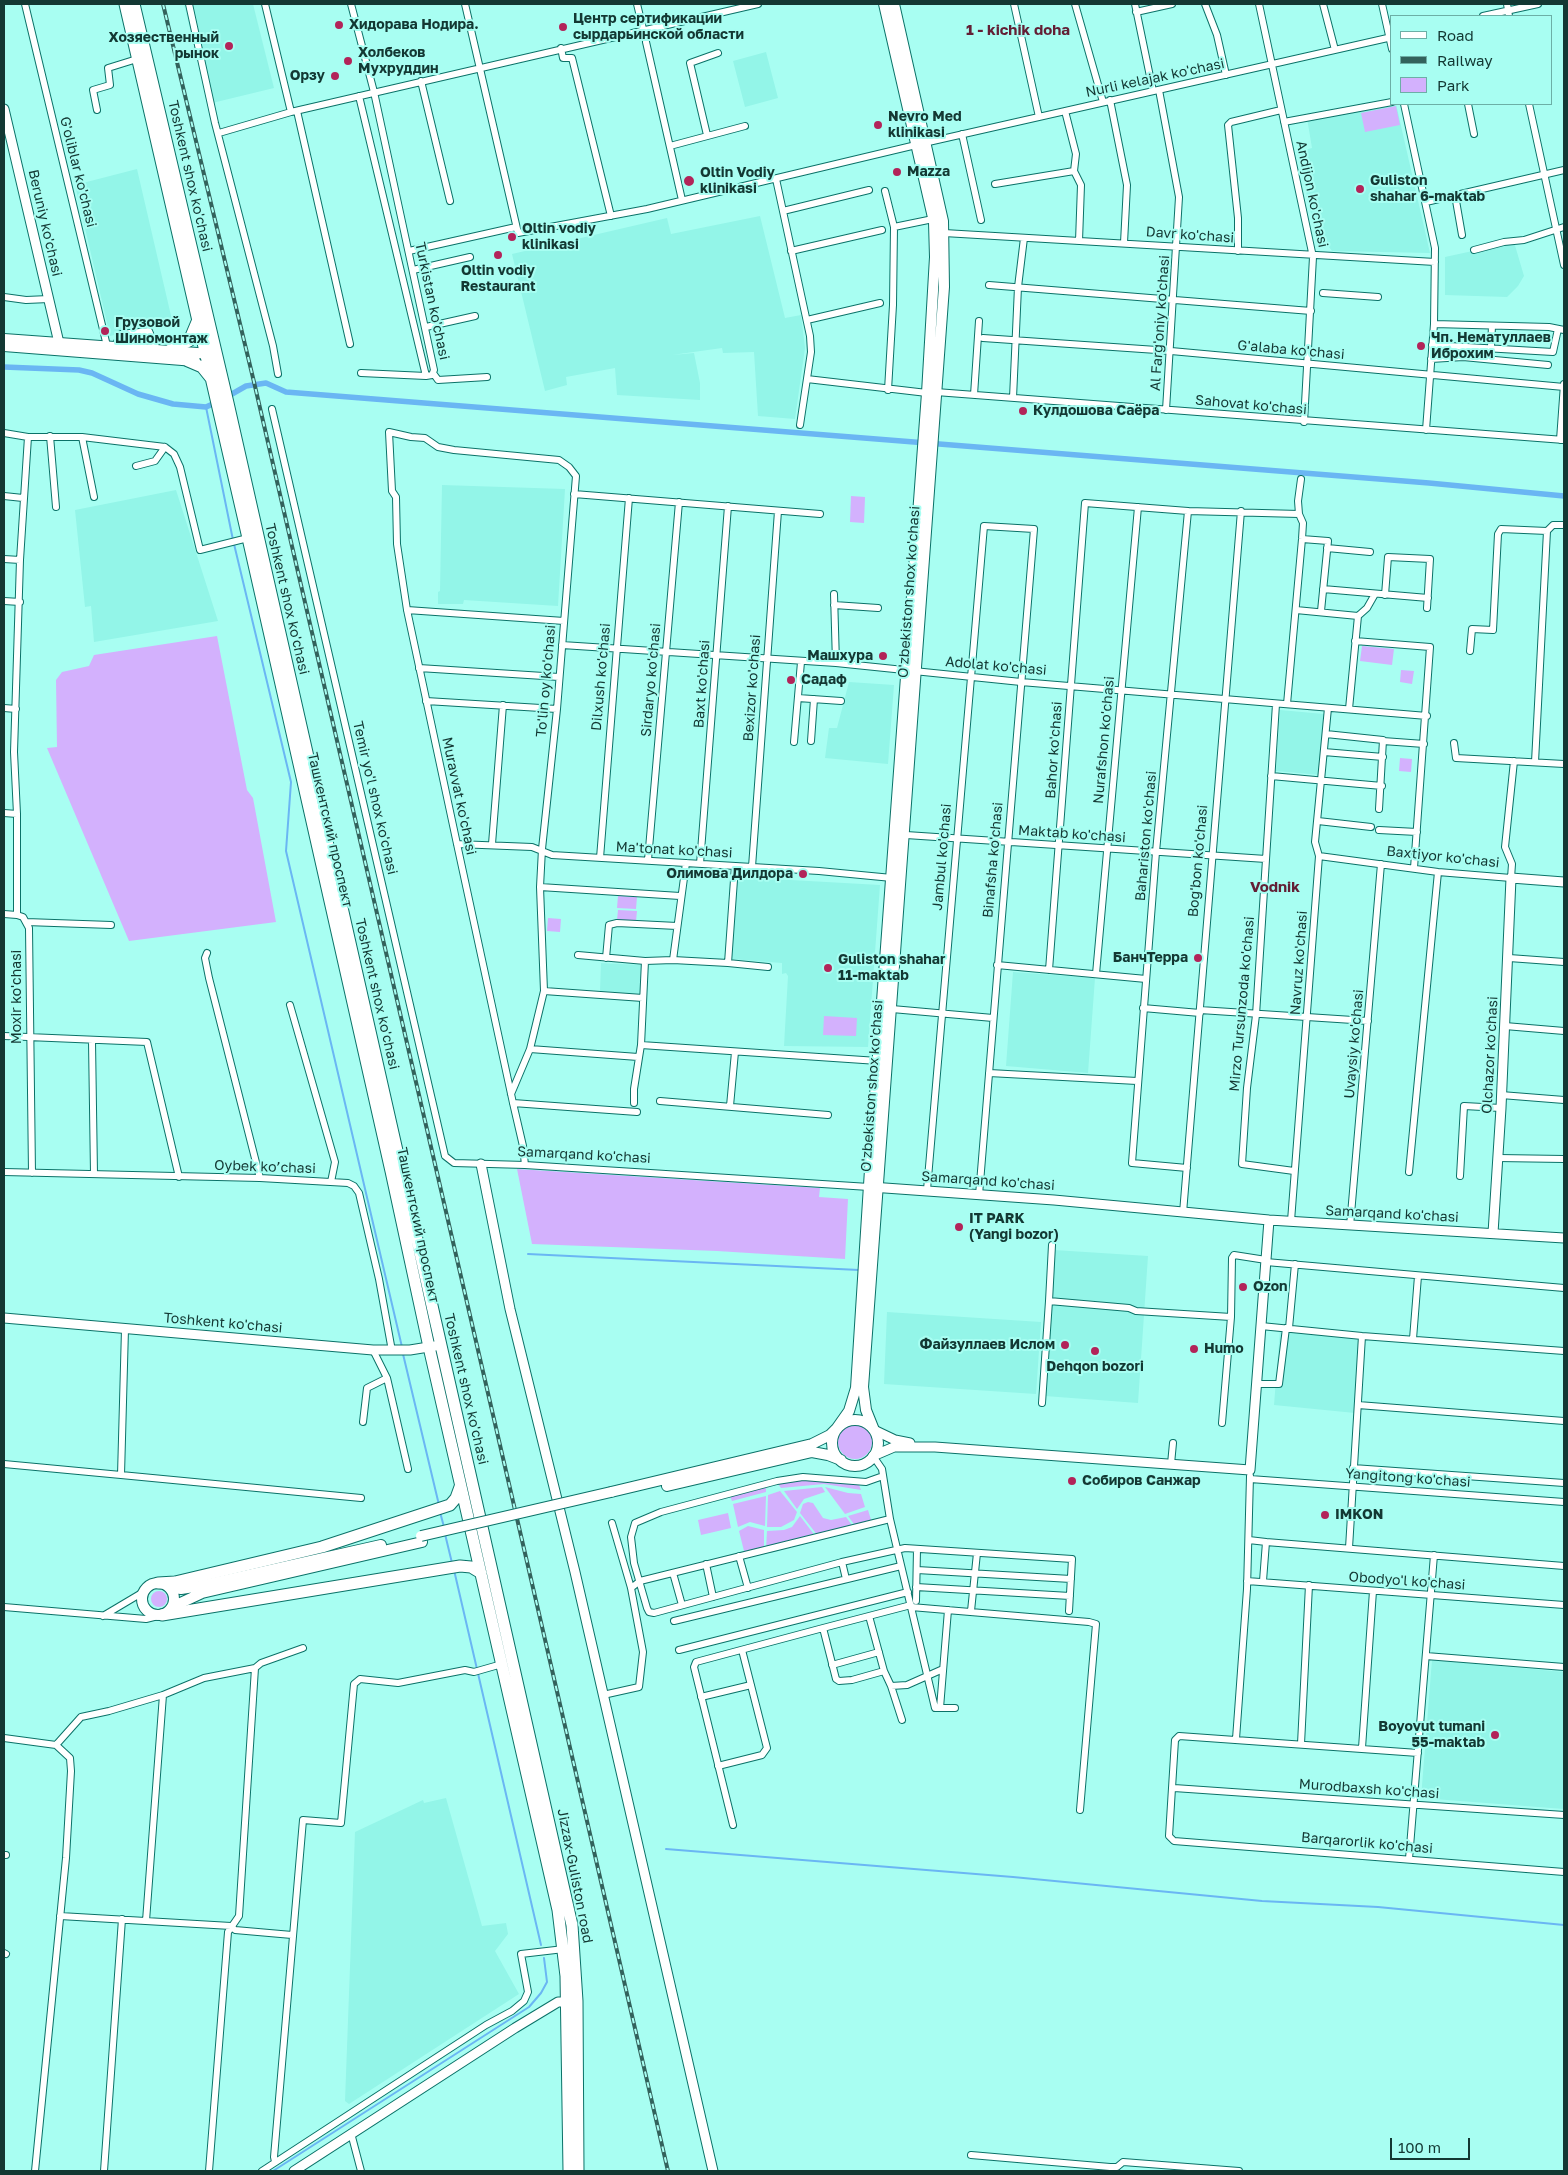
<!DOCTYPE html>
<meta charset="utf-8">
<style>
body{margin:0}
#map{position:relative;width:1568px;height:2175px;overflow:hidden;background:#a8fef2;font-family:"Golos Text",sans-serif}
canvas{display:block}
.frame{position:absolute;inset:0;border:5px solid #133833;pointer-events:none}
.legend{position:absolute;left:1390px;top:15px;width:162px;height:90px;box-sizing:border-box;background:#a8fef2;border:1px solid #6cafa6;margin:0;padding:6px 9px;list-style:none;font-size:15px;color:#133833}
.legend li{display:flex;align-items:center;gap:10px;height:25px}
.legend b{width:25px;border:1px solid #6cafa6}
.scale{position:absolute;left:1390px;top:2138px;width:80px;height:22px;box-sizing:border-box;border:2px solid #133833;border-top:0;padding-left:6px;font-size:15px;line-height:18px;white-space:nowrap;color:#133833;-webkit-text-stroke:4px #a8fef2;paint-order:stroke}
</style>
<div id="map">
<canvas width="1568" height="2175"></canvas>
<div class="frame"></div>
<ul class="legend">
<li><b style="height:6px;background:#fff"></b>Road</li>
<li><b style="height:6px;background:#33625c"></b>Railway</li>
<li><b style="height:14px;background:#d3b1fd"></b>Park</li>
</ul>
<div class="scale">100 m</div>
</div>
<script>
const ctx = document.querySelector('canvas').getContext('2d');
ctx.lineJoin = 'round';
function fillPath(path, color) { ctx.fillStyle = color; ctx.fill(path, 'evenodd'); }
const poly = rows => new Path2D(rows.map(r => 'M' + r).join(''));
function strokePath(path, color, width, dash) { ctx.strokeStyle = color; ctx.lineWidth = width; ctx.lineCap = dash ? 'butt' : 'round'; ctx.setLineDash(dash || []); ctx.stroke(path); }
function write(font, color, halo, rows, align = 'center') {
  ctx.font = font + ' "Golos Text",sans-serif'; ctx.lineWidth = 4; ctx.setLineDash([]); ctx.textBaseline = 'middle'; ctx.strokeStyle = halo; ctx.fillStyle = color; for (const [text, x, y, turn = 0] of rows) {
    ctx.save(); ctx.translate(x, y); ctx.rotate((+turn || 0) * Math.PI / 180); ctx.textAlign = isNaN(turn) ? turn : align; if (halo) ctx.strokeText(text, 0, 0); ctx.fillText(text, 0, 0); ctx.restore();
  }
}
const built = poly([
 [184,4,253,4,274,88,208,104],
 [766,52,778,98,745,107,733,61],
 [1396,104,1430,253,1332,251,1314,227,1297,152,1312,148,1307,118],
 [137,169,172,320,110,336,75,185],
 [760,216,785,318,801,315,805,348,795,419,758,416,754,352,723,353,722,348,672,355,694,353,700,383,700,400,617,395,615,368,566,377,567,385,545,391,512,254,667,218,671,234],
 [1514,242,1524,276,1518,286,1507,297,1445,295,1445,257],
 [442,485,565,489,558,606,464,600,463,604,438,604,438,592,440,591],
 [176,490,218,621,94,642,91,606,85,607,75,510],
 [849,682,894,685,888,764,825,758,829,728,837,728],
 [1280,710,1324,714,1320,775,1276,771],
 [737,877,880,885,868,1047,784,1046,788,976,786,973,782,974,782,963,731,959],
 [601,963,641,965,640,994,600,991],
 [1013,972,1095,978,1088,1073,1006,1066],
 [1054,1250,1148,1256,1138,1403,1045,1396],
 [887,1312,1041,1322,1036,1394,884,1384],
 [1280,1330,1361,1338,1355,1413,1274,1405],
 [1432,1660,1564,1672,1564,1809,1421,1798],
 [446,1798,482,1926,506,1923,508,1934,495,1951,519,1994,349,2104,345,2101,355,1832,423,1800,424,1803]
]);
const green = poly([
 [1396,106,1400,125,1365,132,1361,113],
 [851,496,865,497,864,523,850,522],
 [217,636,247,790,253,798,276,922,129,941,47,748,57,747,56,680,62,672,89,666,94,655],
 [1362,646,1394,649,1392,665,1360,661],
 [1401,670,1414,671,1412,684,1400,682],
 [1400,758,1412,759,1411,772,1399,771],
 [618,896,637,897,636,909,617,908],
 [618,910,637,911,636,921,617,920],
 [548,918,561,919,560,932,547,931],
 [824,1016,857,1018,856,1036,823,1035],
 [517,1169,820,1188,819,1197,848,1199,845,1259,717,1251,532,1244],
 '838 1442a17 17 0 1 1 34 0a17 17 0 1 1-34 0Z',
 [800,1480,859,1485,861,1490,824,1484,781,1488,778,1484],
 [766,1486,766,1492,732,1501,730,1496],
 [822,1487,825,1492,804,1499,797,1509,784,1491],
 [825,1487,848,1493,861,1494,865,1507,845,1514],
 [780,1491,797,1512,794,1520,781,1527,767,1527,768,1495],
 [766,1496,765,1526,750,1522,738,1527,733,1504],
 [808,1502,813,1503,823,1518,831,1520,846,1517,854,1528,818,1536,800,1513,803,1504],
 [868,1510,872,1523,856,1527,848,1516],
 [728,1513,731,1528,701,1535,698,1520],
 [800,1516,816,1537,766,1550,767,1531,784,1530,792,1527],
 [748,1526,764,1530,764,1551,745,1555,739,1531],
 '151 1599a8 8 0 1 1 16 0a8 8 0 1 1-16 0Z'
]);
const stream = poly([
 [206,407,233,540],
 [234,544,291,782,286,851,402,1347],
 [528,1254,859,1270],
 [403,1354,439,1505],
 [440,1512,444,1527],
 [445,1534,452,1563],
 [454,1570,541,1945],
 [666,1849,1013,1877,1262,1901,1378,1907,1564,1925],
 [273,2171,529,2007,541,1993,547,1982,544,1958]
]);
const canal = poly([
 [4,367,79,370,92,373,138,394,173,404,206,407,217,402],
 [225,398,246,386,266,383,286,392,1429,483,1564,496]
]);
const street = poly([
 [25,4,107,346],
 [189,4,215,123,273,346,278,374],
 [265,4,291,112],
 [351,4,374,92,434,370,432,375,426,376,361,373],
 [465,4,518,233,647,209,916,145],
 [637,4,643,29],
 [1014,4,1039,117],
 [1075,4,1103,102],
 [1135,4,1153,91],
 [1205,4,1217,35,1226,75],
 [1259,4,1313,257,1304,422],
 [1323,4,1335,50],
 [1382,4,1392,49],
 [1507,4,1509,16],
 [1136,12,1172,4],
 [1483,16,1538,4],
 [646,42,682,200],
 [561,48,563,58,572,58,611,216],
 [421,81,450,201],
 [1159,90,1179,197,1166,410],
 [359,96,426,376],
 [1110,100,1127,185,1124,243],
 [1404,104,1435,248,1434,324,1426,430],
 [1468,104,1474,134],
 [1529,104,1564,265],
 [97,110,93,90,110,85,108,68,137,59],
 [297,111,350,344],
 [1065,111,1076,154,1074,171,1081,185,1079,241],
 [1284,122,1392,102],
 [219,133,291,112,758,4],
 [962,134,981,220],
 [707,135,690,63,718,53],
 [924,143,1392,37],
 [670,146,745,126],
 [776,179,810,336,811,352,800,425],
 [995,184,1074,171],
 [885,191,894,227,893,305,888,390],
 [1455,195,1462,235],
 [1426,202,1564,170],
 [783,211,869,190],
 [894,227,933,219],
 [944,233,1435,262],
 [1474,250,1504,242,1524,240,1564,227],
 [409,251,516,227],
 [791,251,882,230],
 [1238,251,1238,218,1228,125,1231,122,1281,110],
 [413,270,470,257],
 [989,285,1311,311],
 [1323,293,1378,297],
 [4,297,26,300,49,299],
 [807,320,880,303],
 [1434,324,1549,327,1564,330],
 [426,327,475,316],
 [983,338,1171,351,1564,387],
 [1432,345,1553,352,1558,329],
 [115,346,121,334,149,331,157,350],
 [1491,347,1492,326],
 [1431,359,1463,357,1548,365],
 [433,373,438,380,487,377],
 [807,379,927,393],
 [936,392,1564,440],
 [974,395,979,321],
 [1013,398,1018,287,1024,238],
 [272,409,445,1156,454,1163,525,1165,869,1187],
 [4,433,28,437,82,437,165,447,174,454,180,467,200,550,248,538],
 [50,436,56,507],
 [28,437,20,560,14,752,17,814,17,915,23,917,29,928,32,1173],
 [82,437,94,497],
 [1560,440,1564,384],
 [136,466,155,461,165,447],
 [574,494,820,514],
 [4,496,23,498],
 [1547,531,1553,525,1564,525],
 [1302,539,1328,541,1321,611],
 [1327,548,1370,552],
 [4,559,20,560],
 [1323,589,1428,598],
 [834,594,836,663],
 [1385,595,1388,557,1430,559,1427,608],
 [4,601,20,602],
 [834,605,878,608],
 [407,610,564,621],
 [1296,610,1358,616,1367,608,1375,594],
 [1355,641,1430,647,1414,868],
 [562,645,836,663,1021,682,1427,716],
 [1470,651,1472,629,1493,630,1498,534,1501,529,1547,531],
 [419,668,559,677],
 [798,698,841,701],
 [426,701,557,709],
 [1276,704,1256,1015,1247,1088,1242,1164,1294,1171],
 [1287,704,1302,539,1303,523,1299,514,1298,501,1301,479],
 [4,708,16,709],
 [1349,709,1358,616],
 [1326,734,1383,740,1379,809],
 [811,741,814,699],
 [1383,741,1424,744],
 [794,742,801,662],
 [1454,743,1456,758,1564,764],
 [1324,752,1383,757],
 [1535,762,1547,531],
 [1271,776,1382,786],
 [4,813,17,814],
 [1318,821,1371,827],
 [1379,830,1417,832],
 [906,835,1266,859],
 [457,844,532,847,552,855,819,871,892,878],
 [492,844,503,705],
 [1319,856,1438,872,1511,878,1512,864,1505,847,1514,761],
 [600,858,629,498],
 [648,860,679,502],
 [700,864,728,506],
 [752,867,778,511],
 [540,887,680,896],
 [4,914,17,915],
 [26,922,111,925],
 [207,953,205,958,209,978,260,1178],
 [578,955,645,961,673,960,728,963,768,967],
 [606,958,609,925,617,923,677,926],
 [1509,958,1564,962],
 [673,960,686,863],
 [728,963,735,866],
 [997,965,1146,979],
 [1049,970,1085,503,1188,511,1299,514],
 [1096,974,1138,507],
 [544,991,643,998],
 [290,1005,335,1162,331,1182],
 [1143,1008,1200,1013],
 [892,1009,993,1018],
 [1200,1010,1368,1021],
 [1505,1026,1564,1031],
 [4,1036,147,1042,179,1177],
 [92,1041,94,1174],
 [641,1045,878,1061],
 [530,1049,638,1057],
 [989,1073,1137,1081],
 [511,1094,530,1049,544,991,540,887,542,849,557,709,576,476,569,467,559,460,454,450,438,447,425,438,411,437,389,432,392,491,396,497,397,544,407,610,457,844,513,1103,523,1146,525,1165],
 [1501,1095,1564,1100],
 [660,1101,828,1115],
 [513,1103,637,1112],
 [634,1103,634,1089,641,1045,645,961],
 [730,1106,735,1052],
 [1498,1158,1564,1159],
 [1187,1168,1132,1163,1156,852,1188,511],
 [4,1172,260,1178,348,1183,354,1186,359,1193,379,1279,392,1351],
 [1409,1172,1438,872],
 [1460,1176,1464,1106,1501,1108],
 [927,1190,984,526,1034,529,979,1195],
 [1183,1213,1241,511],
 [1291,1221,1319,856,1315,842,1328,708],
 [1350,1226,1381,864],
 [1266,1262,1564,1288],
 [1049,1301,1052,1245],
 [1261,1326,1362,1336,1564,1351],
 [1289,1328,1295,1264],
 [125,1329,121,1475,361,1498],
 [1413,1339,1418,1276],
 [373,1350,387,1378,408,1469],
 [1257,1384,1279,1384,1286,1328],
 [1042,1403,1049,1301,1129,1308,1136,1311,1231,1317],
 [1358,1405,1564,1421],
 [363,1422,367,1388,387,1378],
 [1222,1423,1231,1317,1232,1258,1234,1255,1266,1260],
 [873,1456,882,1469,890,1519,935,1708,955,1708],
 [4,1464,121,1475],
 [1171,1464,1173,1443],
 [1353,1468,1564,1483],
 [883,1476,866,1482,803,1477,777,1481,661,1512,635,1523,631,1537,634,1563,647,1608,649,1612,654,1613,842,1562,905,1548,1072,1559,1069,1611],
 [1250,1479,1564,1502],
 [1249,1540,1266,1542,1263,1581],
 [1266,1542,1564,1566],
 [1349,1548,1362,1336],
 [739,1556,748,1588],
 [842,1562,846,1579],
 [706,1564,713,1597],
 [917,1570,1071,1579],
 [673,1573,682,1605],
 [1247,1581,1564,1605],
 [916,1587,1070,1596],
 [631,1588,640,1581,890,1519],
 [916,1601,917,1549],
 [4,1607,146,1619,162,1615],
 [911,1607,1089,1622,1096,1624,1080,1810],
 [971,1611,977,1553],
 [103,1616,145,1591],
 [869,1616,884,1671,891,1686,907,1685,943,1669],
 [674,1621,901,1566],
 [679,1650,908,1592],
 [1426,1656,1564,1667],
 [832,1665,879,1652],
 [884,1671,852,1680,839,1681,836,1679,823,1628,911,1605],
 [891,1686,902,1720],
 [603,1695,639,1687,643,1652,631,1588,612,1523],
 [701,1697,751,1685],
 [940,1708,948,1610],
 [4,1738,56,1745,81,1717,109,1711,163,1695,204,1678,255,1668,261,1663,303,1648],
 [1236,1739,1247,1589,1250,1476],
 [1301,1744,1309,1585],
 [1362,1748,1373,1591],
 [1418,1753,1179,1736,1175,1740,1169,1836,1174,1841,1564,1872],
 [718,1766,762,1755,767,1748,742,1650],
 [1174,1788,1564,1815],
 [733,1825,694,1667,696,1662,823,1628],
 [4,1855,6,1855],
 [1409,1859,1434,1555],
 [60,1916,231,1926,235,1930,292,1935],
 [146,1921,163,1695],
 [4,1953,6,1954],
 [351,2133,361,2171],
 [971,2155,1110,2167,1117,2167,1123,2162,1239,2171],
 [275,2162,274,2157,303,1820,341,1823,354,1684,360,1679,398,1683,465,1670,474,1672,502,1664],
 [35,2171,66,1858,71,1771,70,1758,56,1745],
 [104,2171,122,1919],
 [209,2171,228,1932,239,1916,255,1668],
 [262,2171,486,2025,512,2011,524,2001,528,1992,521,1954,564,1949]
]);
const secondary = poly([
 [4,109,59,343],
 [481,1164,510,1309,575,1572,713,2171],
 [871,1187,1054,1200,1269,1220,1564,1238],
 [1493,1233,1501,1108,1511,878,1564,882],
 [4,1318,373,1350,410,1350,441,1345],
 [874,1430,895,1440,910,1443],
 [873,1456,894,1447,935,1447,1250,1470,1269,1220],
 [294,2171,515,2028,558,2002,566,2002]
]);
const primary = poly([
 [4,339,211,354],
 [4,346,195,361],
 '832 1443a23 23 0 1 1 46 0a23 23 0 1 1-46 0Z',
 [874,1430,866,1410,863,1387,944,287,943,221,894,4],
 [667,1486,812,1452,828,1455,841,1460],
 [611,1492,812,1444,830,1435,837,1428,849,1411,856,1388,873,1123,927,393,935,257,934,222,884,4],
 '142 1599a16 16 0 1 1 32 0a16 16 0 1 1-32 0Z',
 [169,1587,181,1589,200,1586,381,1545],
 [172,1607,202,1593,422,1542]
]);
const highway = poly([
 [125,4,248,538,391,1171,429,1347,558,1910,566,1976,569,2171],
 [134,4,228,403,572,1925,577,2001,578,2171],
 [170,350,189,341,197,322],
 [188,361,202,367,210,377],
 [158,1583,175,1582,322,1547,450,1505,456,1498,460,1487],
 [162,1615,460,1566,471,1567,481,1573]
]);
const rail = poly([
 [163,4,254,382,668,2171]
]);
const primaryBridge = poly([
 [421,1536,611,1492]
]);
const markers = [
 [339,25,5,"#b22459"],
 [563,27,5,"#b22459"],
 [229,46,5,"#b22459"],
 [348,61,5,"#b22459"],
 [335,76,5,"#b22459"],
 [878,125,5,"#b22459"],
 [897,172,5,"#b22459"],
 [689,181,6,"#b22459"],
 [1360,189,5,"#b22459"],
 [512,237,5,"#b22459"],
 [498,255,5,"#b22459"],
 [105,331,5,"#b22459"],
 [1421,346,5,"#b22459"],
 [1023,411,5,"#b22459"],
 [883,656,5,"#b22459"],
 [791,680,5,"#b22459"],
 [803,874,5,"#b22459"],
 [1198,958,5,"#b22459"],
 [828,968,5,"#b22459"],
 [959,1227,5,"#b22459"],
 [1243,1287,5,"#b22459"],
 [1065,1345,5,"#b22459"],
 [1194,1349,5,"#b22459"],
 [1095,1351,5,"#b22459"],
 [1072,1481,5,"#b22459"],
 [1325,1515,5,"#b22459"],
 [1495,1735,5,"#b22459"]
];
const poiNames = [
 ["Центр сертификации",573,19],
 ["сырдарьинской области",573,35],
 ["Хидорава Нодира.",349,25],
 ["Хозяественный",219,38,"right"],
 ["рынок",219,54,"right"],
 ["Холбеков",358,53],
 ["Мухруддин",358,69],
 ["Орзу",325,76,"right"],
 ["Nevro Med",888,117],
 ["klinikasi",888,133],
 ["Mazza",907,172],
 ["Oltin Vodiy",700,173],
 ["klinikasi",700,189],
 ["Guliston",1370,181],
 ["shahar 6-maktab",1370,197],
 ["Oltin vodiy",522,229],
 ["klinikasi",522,245],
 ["Oltin vodiy",498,271,"center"],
 ["Restaurant",498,287,"center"],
 ["Грузовой",115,323],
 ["Шиномонтаж",115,339],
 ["Чп. Нематуллаев",1431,338],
 ["Иброхим",1431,354],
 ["Кулдошова Саёра",1033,411],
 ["Машхура",873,656,"right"],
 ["Садаф",801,680],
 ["Олимова Дилдора",793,874,"right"],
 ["БанчТерра",1188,958,"right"],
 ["Guliston shahar",838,960],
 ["11-maktab",838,976],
 ["IT PARK",969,1219],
 ["(Yangi bozor)",969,1235],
 ["Ozon",1253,1287],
 ["Файзуллаев Ислом",1055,1345,"right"],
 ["Humo",1204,1349],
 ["Dehqon bozori",1095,1367,"center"],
 ["Собиров Санжар",1082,1481],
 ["IMKON",1335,1515],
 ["Boyovut tumani",1485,1727,"right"],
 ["55-maktab",1485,1743,"right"]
];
const streetNames = [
 ["Nurli kelajak ko'chasi",1155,78,-12],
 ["G'oliblar ko'chasi",78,172,76],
 ["Toshkent shox ko'chasi",190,176,77],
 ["Andijon ko'chasi",1312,194,78],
 ["Beruniy ko'chasi",45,223,77],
 ["Davr ko'chasi",1190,235,4],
 ["Turkistan ko'chasi",432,301,78],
 ["Al Farg'oniy ko'chasi",1160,323,-86],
 ["G'alaba ko'chasi",1291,350,5],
 ["Sahovat ko'chasi",1251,405,5],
 ["O'zbekiston shox ko'chasi",909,592,-86],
 ["Toshkent shox ko'chasi",287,599,77],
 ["Adolat ko'chasi",996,666,5],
 ["Dilxush ko'chasi",601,677,-85],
 ["Sirdaryo ko'chasi",651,680,-85],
 ["To'lin oy ko'chasi",546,681,-85],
 ["Baxt ko'chasi",702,684,-86],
 ["Bexizor ko'chasi",752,688,-86],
 ["Nurafshon ko'chasi",1104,740,-85],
 ["Bahor ko'chasi",1054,750,-86],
 ["Muravvat ko'chasi",459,796,78],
 ["Temir yo'l shox ko'chasi",375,798,77],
 ["Ташкентский проспект",330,830,77],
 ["Maktab ko'chasi",1072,834,4],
 ["Bahariston ko'chasi",1146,836,-85],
 ["Ma'tonat ko'chasi",674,850,3],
 ["Jambul ko'chasi",942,857,-85],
 ["Baxtiyor ko'chasi",1443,857,6],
 ["Binafsha ko'chasi",993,860,-85],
 ["Bog'bon ko'chasi",1198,861,-85],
 ["Navruz ko'chasi",1299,963,-86],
 ["Toshkent shox ko'chasi",377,994,77],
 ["Moxir ko'chasi",17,997,-90],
 ["Mirzo Tursunzoda ko'chasi",1242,1004,-85],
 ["Uvaysiy ko'chasi",1354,1044,-85],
 ["Olchazor ko'chasi",1490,1055,-87],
 ["O'zbekiston shox ko'chasi",872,1086,-86],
 ["Samarqand ko'chasi",584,1155,3],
 ["Oybek ko’chasi",265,1167,2],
 ["Samarqand ko'chasi",988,1181,4],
 ["Samarqand ko'chasi",1392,1214,3],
 ["Ташкентский проспект",418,1225,78],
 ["Toshkent ko'chasi",223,1323,5],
 ["Toshkent shox ko'chasi",466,1389,77],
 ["Yangitong ko'chasi",1408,1478,4],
 ["Obodyo'l ko'chasi",1407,1581,4],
 ["Murodbaxsh ko'chasi",1369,1789,4],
 ["Barqarorlik ko'chasi",1367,1843,5],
 ["Jizzax-Guliston road",575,1876,79]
];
const neighbourhoodNames = [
 ["1 - kichik doha",1018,30],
 ["Vodnik",1275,887]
];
fillPath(built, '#93f5e8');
fillPath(green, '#d3b1fd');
strokePath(stream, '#6ab6f3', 2);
strokePath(canal, '#6ab6f3', 5.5);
strokePath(street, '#0b7268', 8);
strokePath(secondary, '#0b7268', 11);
strokePath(primary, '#0b7268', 12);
strokePath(highway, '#0b7268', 13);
strokePath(street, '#fff', 6);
strokePath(secondary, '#fff', 9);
strokePath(primary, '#fff', 10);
strokePath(highway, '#fff', 11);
strokePath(rail, '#33625c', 4);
strokePath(rail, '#a8fef2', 2, [5.5]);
strokePath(primaryBridge, '#0b7268', 12, []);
strokePath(primaryBridge, '#fff', 10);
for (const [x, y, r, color] of markers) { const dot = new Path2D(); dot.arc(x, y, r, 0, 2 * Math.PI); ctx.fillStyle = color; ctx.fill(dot); strokePath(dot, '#a8fef2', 2); }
write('bold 14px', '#133833', '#a8fef2', poiNames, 'left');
write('14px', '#133833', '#a8fef2', streetNames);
write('bold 15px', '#631f35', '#a8fef2', neighbourhoodNames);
</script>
